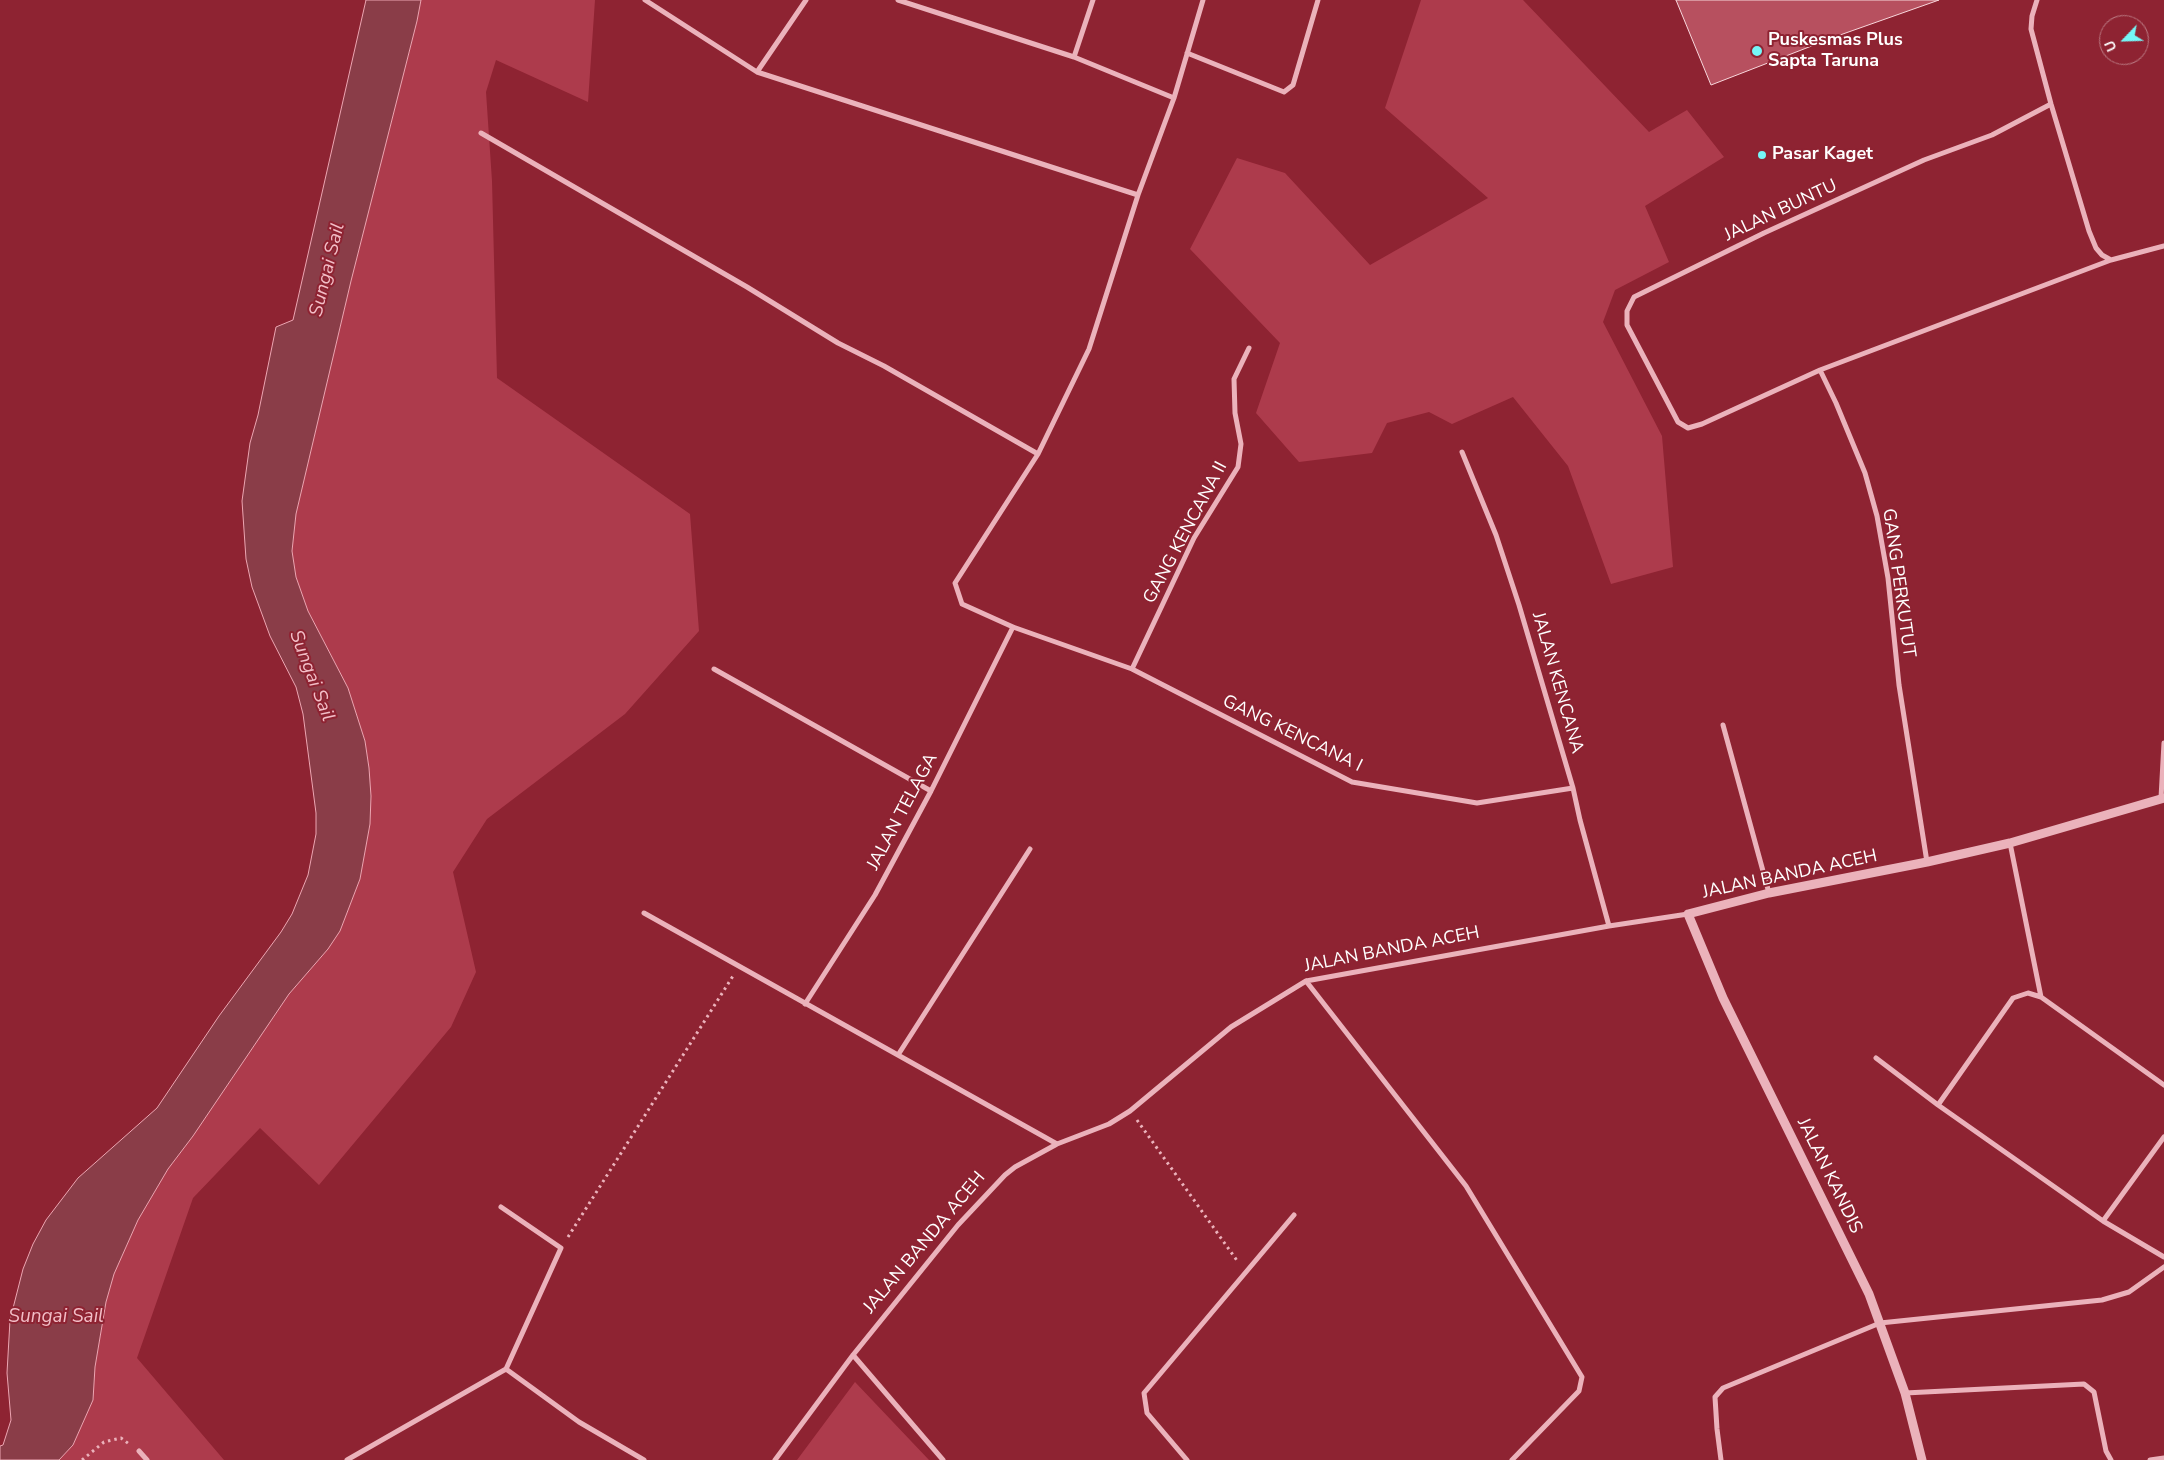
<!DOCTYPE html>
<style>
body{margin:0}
#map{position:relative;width:2164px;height:1460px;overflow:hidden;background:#8e2332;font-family:"Nunito Sans",sans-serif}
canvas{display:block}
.north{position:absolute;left:2099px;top:15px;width:50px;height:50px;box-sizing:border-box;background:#8e2332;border:1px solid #bb7b84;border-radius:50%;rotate:246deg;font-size:14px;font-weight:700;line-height:20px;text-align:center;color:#fff}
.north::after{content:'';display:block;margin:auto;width:18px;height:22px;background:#75f6f7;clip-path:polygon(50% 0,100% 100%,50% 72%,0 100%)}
</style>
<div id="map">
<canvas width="2164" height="1460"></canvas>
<div class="north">U</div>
</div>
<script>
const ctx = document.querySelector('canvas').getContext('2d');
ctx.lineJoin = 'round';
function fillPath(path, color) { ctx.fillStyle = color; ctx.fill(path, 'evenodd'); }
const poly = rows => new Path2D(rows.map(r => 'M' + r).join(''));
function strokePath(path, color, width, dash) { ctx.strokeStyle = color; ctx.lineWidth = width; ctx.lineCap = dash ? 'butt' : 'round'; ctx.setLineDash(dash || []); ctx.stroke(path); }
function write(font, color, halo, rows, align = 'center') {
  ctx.font = font + ' "Nunito Sans",sans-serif'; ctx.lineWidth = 4; ctx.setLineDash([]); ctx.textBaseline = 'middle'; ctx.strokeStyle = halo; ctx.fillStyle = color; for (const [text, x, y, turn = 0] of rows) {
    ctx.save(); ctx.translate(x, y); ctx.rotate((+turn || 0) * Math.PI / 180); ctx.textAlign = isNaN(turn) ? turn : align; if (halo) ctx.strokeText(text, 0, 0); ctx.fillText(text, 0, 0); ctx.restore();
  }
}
const green = poly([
 [421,0,595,0,588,102,496,60,486,92,492,181,497,378,690,514,699,631,625,714,487,819,453,872,476,972,451,1027,319,1185,260,1128,193,1198,137,1358,224,1460,59,1460,73,1445,93,1400,95,1367,106,1302,114,1274,138,1220,168,1169,193,1136,289,994,328,949,340,931,360,879,370,824,371,796,369,768,365,741,348,688,308,611,296,577,292,551,296,514,351,281,417,21],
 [1421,0,1523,0,1649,132,1687,110,1724,157,1645,206,1669,262,1615,290,1603,322,1662,436,1673,567,1611,584,1568,466,1513,397,1452,424,1429,412,1387,423,1372,453,1299,462,1256,413,1280,343,1190,249,1237,158,1285,173,1370,265,1488,198,1385,108],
 [855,1382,929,1460,797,1460]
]);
const water = poly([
 [366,0,421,0,417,21,351,281,296,514,292,551,296,577,308,611,348,688,365,741,369,768,371,796,370,824,360,879,340,931,328,949,289,994,193,1136,168,1169,138,1220,114,1274,106,1302,95,1367,93,1400,73,1445,59,1460,0,1460,0,1446,3,1445,11,1420,7,1373,10,1320,23,1269,33,1244,46,1220,78,1178,157,1108,219,1016,281,932,292,914,308,875,316,834,316,813,303,714,296,687,270,636,252,587,246,559,242,501,250,443,258,415,276,327,293,320,366,0]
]);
const building = poly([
 [1676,0,1939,0,1840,35,1711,85,1676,0]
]);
const path = poly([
 [1137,1120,1238,1262],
 [568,1237,733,976],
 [82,1460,104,1442,121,1438,129,1444]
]);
const minor = poly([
 [645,0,757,72,1138,195],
 [898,0,1074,57,1174,98],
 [1203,0,1174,98,1138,195,1089,349,1038,454,955,583,962,604,1013,627,1132,669,1352,782,1477,803,1573,788],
 [2037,0,2032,16,2031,29,2051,104,2089,231,2096,248,2102,255,2111,260],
 [1187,53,1284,92,1293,85,1318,0],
 [1074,57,1093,0],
 [757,72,806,0],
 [481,133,747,287,838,343,884,366,1038,454],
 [1820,370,2111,260,2164,246],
 [1462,452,1496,535,1519,605,1573,788,1580,820,1609,926],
 [714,669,931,791],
 [1132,669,1194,538,1238,467,1241,444,1235,413,1234,379,1249,348],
 [1723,725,1769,893],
 [2161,798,2164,743],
 [2010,843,2041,997],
 [1927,862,1899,685,1888,578,1877,516,1865,473,1836,403,1820,370,1702,424,1688,428,1678,422,1627,325,1627,311,1634,297,1764,233,1924,160,1992,135,2051,104],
 [644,913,1057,1144],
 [1306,981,1466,1186,1582,1377,1579,1391,1512,1460],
 [805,1004,875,895,931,791,1013,627],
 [898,1055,1030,849],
 [1876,1058,1938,1105,2103,1221,2164,1257],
 [1938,1105,2013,998,2028,993,2041,997,2164,1085],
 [2103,1221,2164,1137],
 [853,1355,943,1460],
 [506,1369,579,1422,644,1460],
 [1905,1393,2084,1384,2094,1392,2106,1451,2111,1460],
 [139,1451,147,1460],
 [347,1460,506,1369,561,1248,501,1207],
 [775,1460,853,1355,958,1225,1005,1175,1015,1167,1057,1144,1109,1124,1130,1111,1231,1027,1306,981,1609,926,1688,914],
 [1187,1460,1147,1413,1144,1393,1294,1215],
 [1721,1460,1717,1429,1715,1397,1723,1388,1880,1323,2102,1300,2129,1292,2164,1267],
 [2150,1460,2164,1458]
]);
const tertiary = poly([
 [1922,1460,1905,1393,1869,1294,1723,998,1688,914,1769,893,1927,862,2010,843,2164,798]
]);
const markers = [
 [1757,51,6,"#75f6f7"],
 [1762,155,5,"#75f6f7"]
];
const poiNames = [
 ["Puskesmas Plus",1768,41],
 ["Sapta Taruna",1768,62],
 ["Pasar Kaget",1772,155]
];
const streetNames = [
 ["JALAN BUNTU",1781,211,-25],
 ["GANG KENCANA II",1186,533,-62],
 ["GANG PERKUTUT",1898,583,82],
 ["JALAN KENCANA",1557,683,74],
 ["GANG KENCANA I",1292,734,26],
 ["JALAN TELAGA",903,812,-62],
 ["JALAN BANDA ACEH",1790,875,-12],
 ["JALAN BANDA ACEH",1392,950,-11],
 ["JALAN KANDIS",1829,1176,64],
 ["JALAN BANDA ACEH",925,1243,-50]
];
const waterNames = [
 ["Sungai Sail",328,270,-76],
 ["Sungai Sail",311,676,69],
 ["Sungai Sail",56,1317]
];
fillPath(green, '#ad3b4c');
fillPath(water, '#8a3d48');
strokePath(water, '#eca6b2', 1);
fillPath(building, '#b7505f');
strokePath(building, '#f8d7dc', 1);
strokePath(path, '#ebb2bb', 3, [2.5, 4]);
strokePath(minor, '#ebb2bb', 5);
strokePath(tertiary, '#ebb2bb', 9);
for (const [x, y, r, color] of markers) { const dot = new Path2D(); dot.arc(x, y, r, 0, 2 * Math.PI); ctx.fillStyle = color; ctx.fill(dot); strokePath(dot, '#8e2332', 2); }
write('bold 18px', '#fff', '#8e2332', poiNames, 'left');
write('18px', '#fff', '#8e2332', streetNames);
write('italic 19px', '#f2bec7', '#8e2332', waterNames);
</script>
